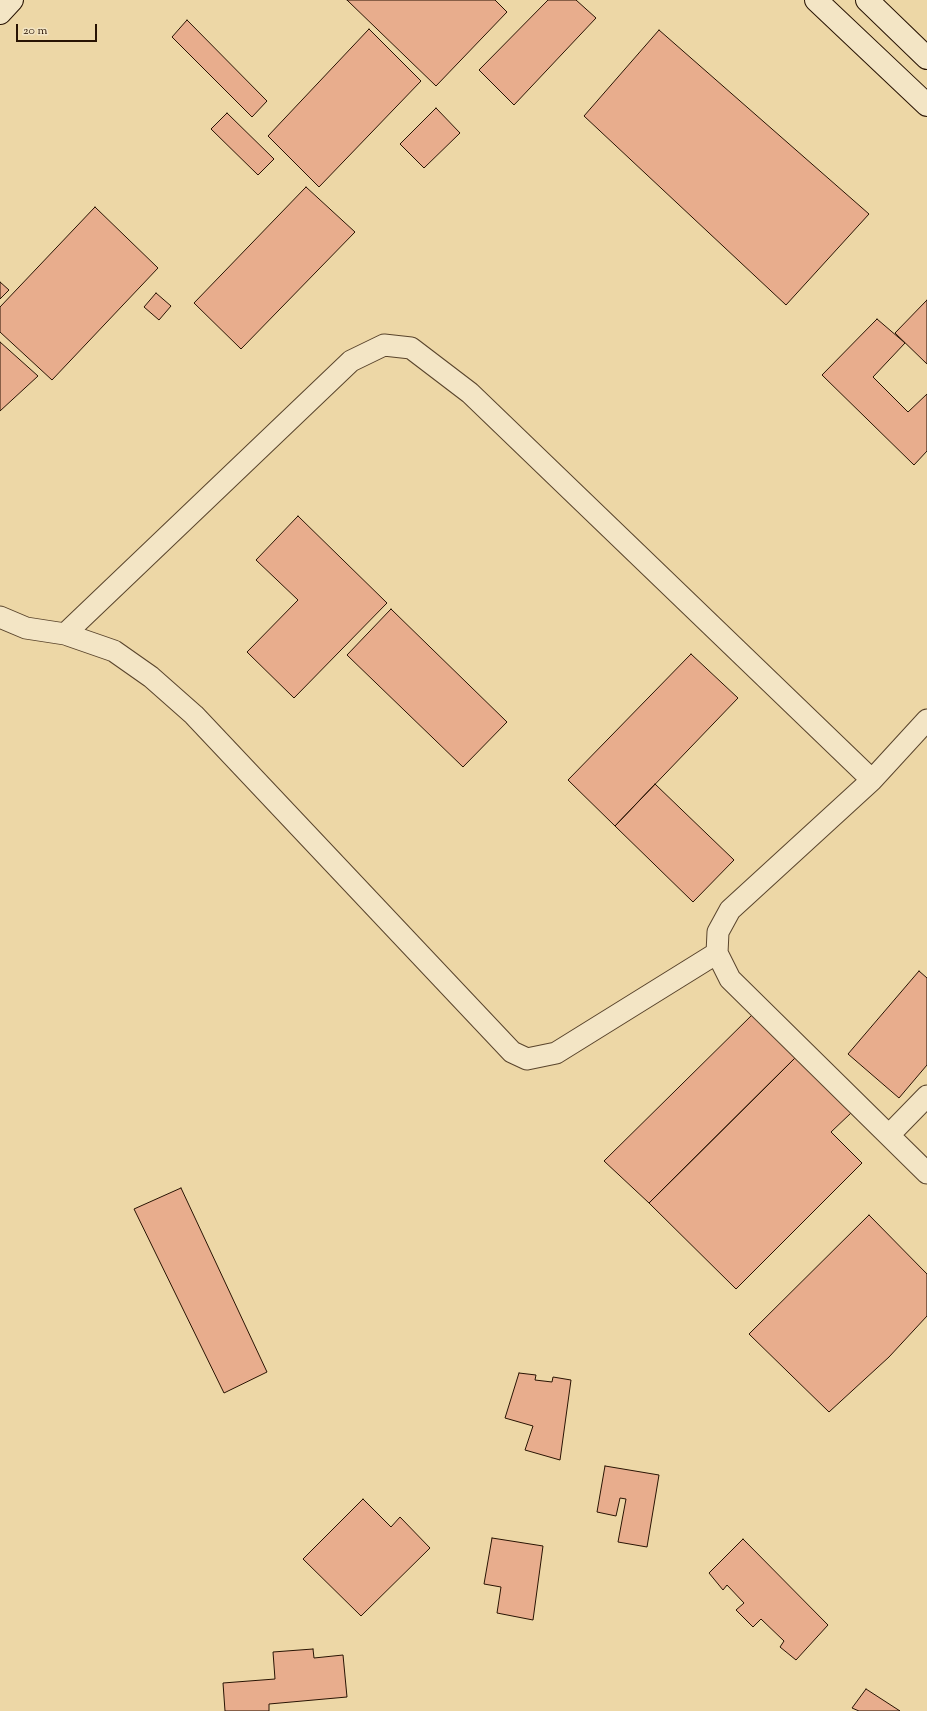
<!DOCTYPE html>
<style>
body{margin:0}
#map{position:relative;width:927px;height:1711px;overflow:hidden;background:#edd7a6;font-family:"Sorts Mill Goudy",serif}
canvas{display:block}
.scale{position:absolute;left:16px;top:24px;width:81px;height:18px;box-sizing:border-box;border:2px solid #281303;border-top:0;padding-left:5px;font-size:12px;line-height:14px;white-space:nowrap;color:#281303;-webkit-text-stroke:3px #f3e5c5;paint-order:stroke}
</style>
<div id="map">
<canvas width="927" height="1711"></canvas>
<div class="scale">20 m</div>
</div>
<script>
const ctx = document.querySelector('canvas').getContext('2d');
ctx.lineJoin = 'round';
function fillPath(path, color) { ctx.fillStyle = color; ctx.fill(path, 'evenodd'); }
const poly = rows => new Path2D(rows.map(r => 'M' + r).join(''));
function strokePath(path, color, width, dash) { ctx.strokeStyle = color; ctx.lineWidth = width; ctx.lineCap = dash ? 'butt' : 'round'; ctx.setLineDash(dash || []); ctx.stroke(path); }
const building = poly([
 [347,0,495,0,507,12,436,86,347,0],
 [548,0,576,0,596,18,514,105,479,70,548,0],
 [187,20,267,101,252,117,172,37,187,20],
 [369,29,421,81,319,187,268,136,369,29],
 [659,30,869,214,786,305,584,116,659,30],
 [436,108,460,133,424,168,400,144,436,108],
 [227,113,274,159,258,175,211,129,227,113],
 [306,187,355,232,241,349,194,303,306,187],
 [95,207,158,268,52,380,0,332,0,307,95,207],
 [0,282,9,290,0,299,0,282],
 [156,293,171,306,159,320,144,307,156,293],
 [927,300,927,364,895,333,927,300],
 [877,319,905,343,873,377,908,412,927,394,927,451,914,465,822,375,877,319],
 [0,342,38,376,0,411,0,342],
 [298,516,387,603,294,698,247,652,298,600,256,560,298,516],
 [391,609,507,722,463,767,347,655,391,609],
 [691,654,738,698,615,826,568,780,691,654],
 [655,784,734,860,693,902,615,826,655,784],
 [919,971,927,978,927,1065,899,1098,848,1054,919,971],
 [754,1013,795,1058,649,1203,604,1161,754,1013],
 [795,1058,851,1113,831,1132,862,1163,736,1289,649,1203,795,1058],
 [181,1188,267,1372,224,1393,134,1209,181,1188],
 [869,1215,927,1274,927,1316,889,1357,829,1412,749,1334,869,1215],
 [519,1373,536,1375,535,1380,552,1382,553,1377,571,1380,560,1460,525,1450,533,1426,505,1418,519,1373],
 [605,1466,659,1475,647,1547,618,1542,626,1499,620,1498,616,1516,597,1512,605,1466],
 [363,1499,391,1527,400,1517,430,1548,361,1616,303,1559,363,1499],
 [492,1538,543,1546,533,1620,497,1613,501,1587,484,1584,492,1538],
 [743,1539,828,1625,796,1660,780,1647,784,1641,761,1619,753,1627,736,1610,744,1603,727,1585,723,1590,709,1573,743,1539],
 [313,1649,314,1658,343,1655,347,1697,269,1704,269,1711,225,1711,223,1683,275,1679,273,1652,313,1649],
 [866,1689,900,1711,859,1711,852,1708,866,1689]
]);
const street = poly([
 [0,617,26,628,65,634,114,651,151,677,194,715,512,1052,527,1059,556,1053,717,953],
 [65,634,351,361,384,345,411,348,470,393,872,780],
 [927,720,872,780,730,910,718,932,717,953,730,979,927,1173],
 [889,1135,927,1096]
]);
const secondary = poly([
 [816,0,927,105],
 [867,0,927,58],
 [0,13,12,0]
]);
fillPath(building, '#e8ad8d');
strokePath(building, '#281303', 1);
strokePath(street, '#59442c', 23);
strokePath(secondary, '#281303', 24);
strokePath(street, '#f3e5c5', 21);
strokePath(secondary, '#f3e5c5', 22);
</script>
